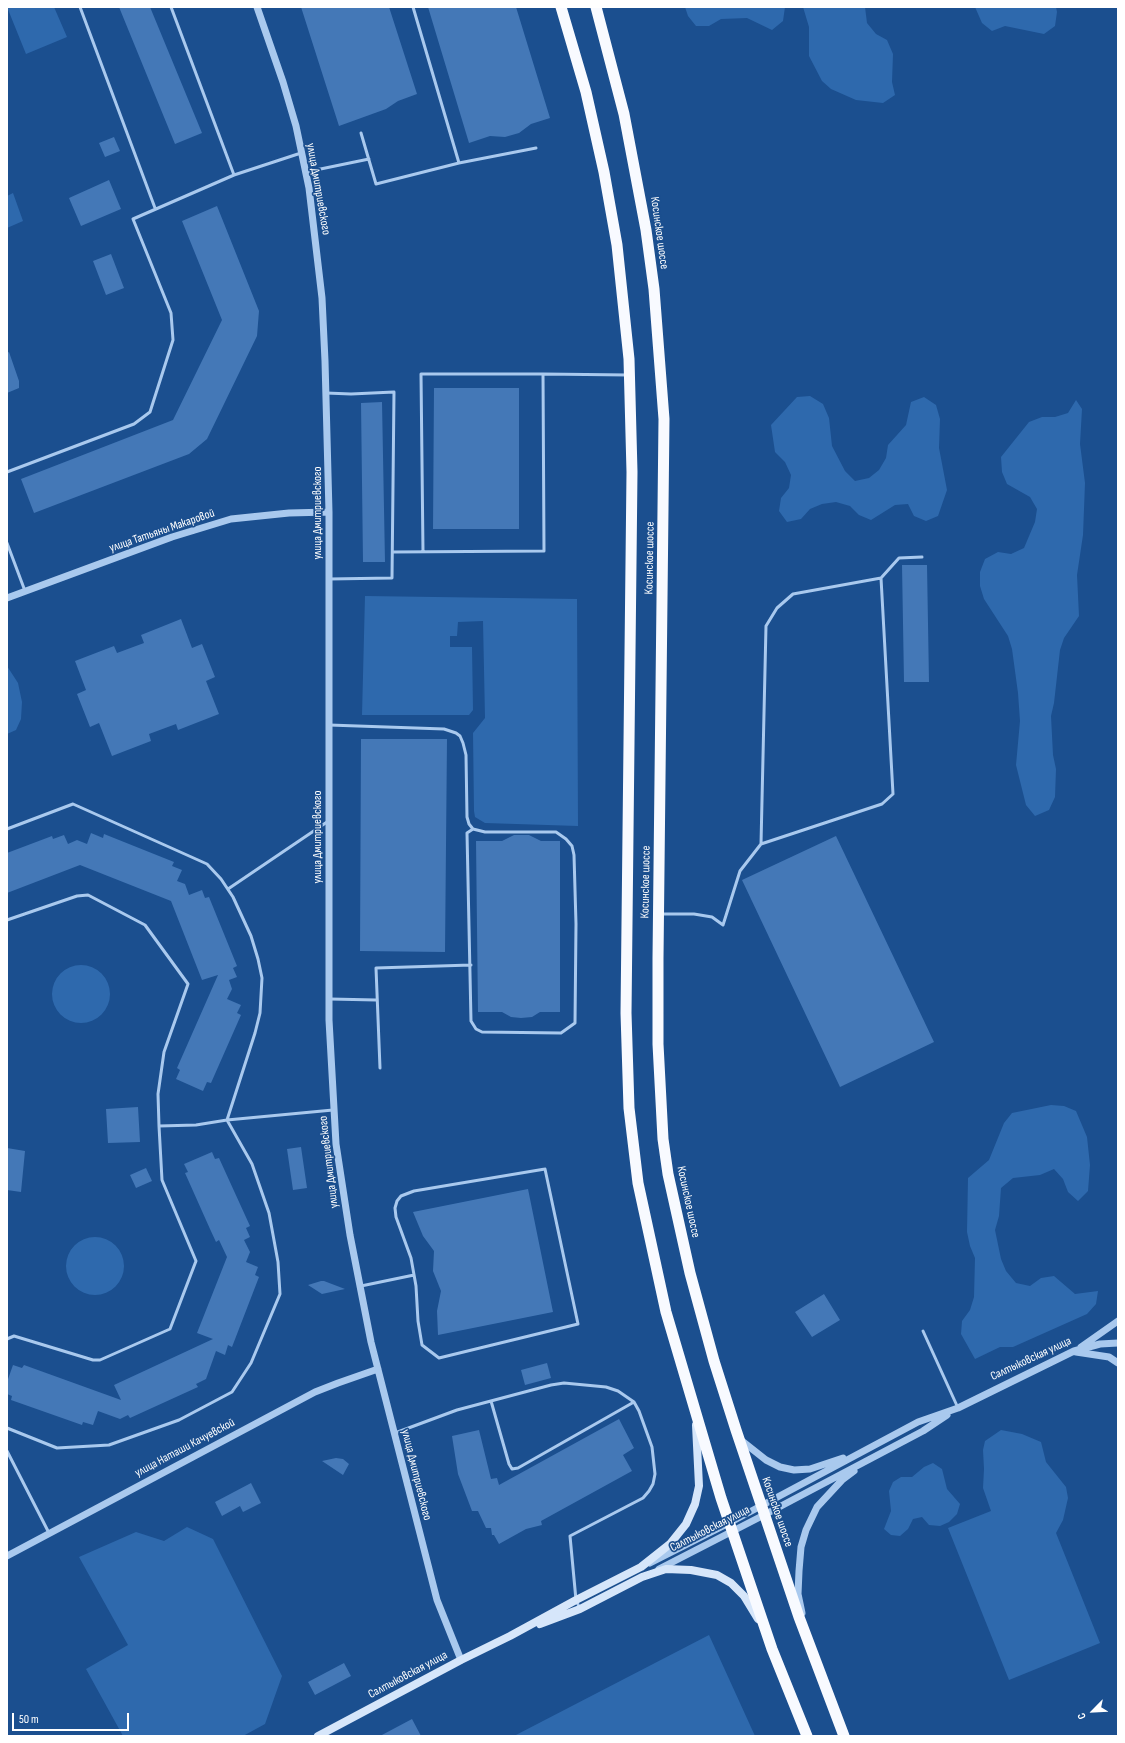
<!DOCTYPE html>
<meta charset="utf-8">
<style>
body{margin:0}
#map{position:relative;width:1125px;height:1743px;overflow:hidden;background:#1b4f8f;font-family:"Sofia Sans Condensed",sans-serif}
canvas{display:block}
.frame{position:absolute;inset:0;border:8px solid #fff;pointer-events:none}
.north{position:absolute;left:1073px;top:1691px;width:40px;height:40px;-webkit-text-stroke:3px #1b4f8f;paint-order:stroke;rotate:246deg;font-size:11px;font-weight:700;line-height:16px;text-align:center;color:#fff}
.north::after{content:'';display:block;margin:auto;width:14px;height:18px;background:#fff;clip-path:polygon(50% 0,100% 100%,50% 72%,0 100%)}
.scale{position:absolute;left:12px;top:1713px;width:117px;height:18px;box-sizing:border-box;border:2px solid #fff;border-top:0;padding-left:5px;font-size:12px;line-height:14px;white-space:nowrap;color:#fff;-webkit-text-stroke:3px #1b4f8f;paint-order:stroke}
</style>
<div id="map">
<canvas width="1125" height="1743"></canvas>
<div class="frame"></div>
<div class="north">С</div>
<div class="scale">50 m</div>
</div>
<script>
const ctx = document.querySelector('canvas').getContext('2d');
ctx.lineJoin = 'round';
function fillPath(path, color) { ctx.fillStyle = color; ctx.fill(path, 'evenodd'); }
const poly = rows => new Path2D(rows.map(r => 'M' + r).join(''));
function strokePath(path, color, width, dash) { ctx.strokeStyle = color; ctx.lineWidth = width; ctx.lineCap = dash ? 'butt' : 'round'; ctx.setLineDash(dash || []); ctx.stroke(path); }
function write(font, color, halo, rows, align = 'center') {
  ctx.font = font + ' "Sofia Sans Condensed",sans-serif'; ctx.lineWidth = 3.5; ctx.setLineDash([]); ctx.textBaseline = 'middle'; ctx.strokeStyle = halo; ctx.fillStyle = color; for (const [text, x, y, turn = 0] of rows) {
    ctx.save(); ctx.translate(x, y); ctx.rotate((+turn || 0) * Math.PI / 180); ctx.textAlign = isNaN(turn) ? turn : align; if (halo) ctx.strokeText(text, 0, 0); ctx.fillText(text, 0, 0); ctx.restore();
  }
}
const green = poly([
 [7,7,54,7,67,37,26,54],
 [685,7,785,7,783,21,772,30,747,18,721,19,709,26,696,26,688,16],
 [803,7,865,7,867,23,876,34,887,40,893,54,892,82,895,95,883,103,856,100,831,89,822,81,809,56,809,27],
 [975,7,1056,7,1057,12,1055,26,1044,34,1005,26,992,31,982,23],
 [13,193,23,221,7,228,7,196],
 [810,396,823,404,829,418,832,446,845,471,855,481,869,478,879,470,886,458,888,445,906,425,911,402,924,397,936,405,940,419,939,448,947,490,938,516,926,521,914,516,908,504,895,505,871,520,859,515,850,506,836,502,822,504,810,509,801,519,787,522,779,511,781,498,789,488,791,475,785,462,775,452,771,425,797,397],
 [1076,400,1082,409,1080,444,1085,483,1083,535,1077,575,1079,616,1064,638,1060,650,1054,703,1051,716,1053,755,1056,769,1055,797,1049,810,1035,816,1026,805,1016,765,1020,721,1018,693,1012,649,1008,636,984,599,980,586,980,572,985,559,998,552,1011,554,1024,548,1035,522,1037,509,1030,497,1007,484,1002,472,1001,457,1029,422,1042,417,1055,417,1068,413],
 [365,596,577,599,578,826,485,823,475,817,474,811,473,733,485,718,483,621,458,622,457,636,450,636,450,647,472,647,473,710,469,715,362,715],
 [7,666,18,683,22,702,21,719,16,730,7,734],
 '52 994a29 29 0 1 1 58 0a29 29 0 1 1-58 0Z',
 [1051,1105,1064,1106,1076,1111,1087,1137,1090,1165,1088,1191,1078,1201,1068,1192,1063,1179,1054,1169,1040,1175,1013,1178,1001,1188,999,1216,995,1230,1001,1259,1006,1271,1016,1283,1030,1286,1041,1278,1054,1276,1075,1294,1098,1291,1096,1304,1087,1314,1013,1347,1000,1347,975,1359,961,1334,962,1321,970,1310,974,1297,975,1258,970,1246,967,1232,968,1178,989,1160,1004,1123,1012,1113],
 '66 1266a29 29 0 1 1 58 0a29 29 0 1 1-58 0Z',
 [1001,1430,1022,1434,1041,1442,1046,1462,1066,1487,1068,1498,1063,1520,1056,1533,1100,1643,1009,1680,948,1528,991,1511,983,1488,984,1469,983,1450,985,1441],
 [933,1463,942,1469,947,1489,960,1504,957,1514,949,1522,940,1526,929,1525,922,1517,913,1519,908,1529,900,1536,891,1535,884,1529,891,1511,889,1491,893,1482,901,1477,912,1477,924,1467],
 [187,1527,213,1539,282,1676,265,1724,243,1736,123,1736,86,1669,128,1645,79,1557,136,1532,164,1541],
 [709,1635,755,1736,514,1736]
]);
const building = poly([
 [119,7,150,7,202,133,175,144],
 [301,7,389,7,417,94,398,101,386,109,339,126],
 [428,7,516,7,550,118,531,124,519,133,505,137,490,136,469,143],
 [114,137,120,151,105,157,99,143],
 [109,180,121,209,81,226,69,198],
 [217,206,259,311,257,336,207,439,189,454,34,513,21,479,173,420,222,320,182,221],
 [111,254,124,288,106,295,93,261],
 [9,352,19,381,19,388,7,393,7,353],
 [434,388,519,388,519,529,433,529],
 [382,402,385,562,363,562,361,403],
 [902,565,927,565,929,682,904,682],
 [181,619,192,648,202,644,215,677,206,681,219,714,178,730,176,724,149,734,151,741,112,756,99,723,90,727,77,694,86,690,75,661,114,646,117,653,144,643,141,635],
 [361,739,447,739,445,952,360,951],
 [91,833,103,838,104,834,174,862,172,866,182,870,177,881,185,884,189,895,202,890,205,898,209,897,237,966,233,968,237,977,229,980,232,989,227,999,241,1005,237,1013,241,1015,211,1083,207,1082,203,1091,176,1079,180,1070,177,1068,218,975,202,980,171,901,80,865,7,893,7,853,52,836,53,839,64,835,68,844,77,840,87,844],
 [514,835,529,835,541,841,560,841,560,1012,540,1012,532,1017,521,1018,511,1017,502,1012,478,1012,476,841,502,841],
 [836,836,934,1042,840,1087,742,880],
 [138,1107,140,1142,108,1143,106,1109],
 [301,1147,307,1188,293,1190,287,1149],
 [7,1148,25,1151,21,1192,7,1190],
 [212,1152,215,1159,219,1158,250,1226,246,1228,250,1237,244,1240,250,1252,246,1262,258,1267,255,1275,259,1277,232,1347,228,1345,225,1355,216,1351,206,1379,196,1384,198,1387,130,1418,128,1415,120,1419,98,1411,93,1425,83,1422,82,1425,11,1400,12,1396,7,1394,7,1382,13,1365,22,1368,24,1365,121,1400,114,1385,213,1339,197,1333,227,1257,219,1240,216,1242,210,1229,185,1173,188,1172,184,1164],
 [146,1168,152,1181,136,1188,130,1175],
 [528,1189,553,1312,438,1335,437,1311,441,1291,433,1271,434,1251,423,1236,413,1212],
 [321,1281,324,1281,345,1289,322,1294,308,1285],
 [824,1294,840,1320,812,1337,795,1312],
 [547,1363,551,1378,525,1385,521,1370],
 [619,1419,634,1448,623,1455,632,1471,541,1521,542,1525,526,1529,499,1544,494,1535,492,1535,491,1528,486,1528,478,1511,472,1511,458,1474,452,1436,479,1430,491,1479,497,1478,499,1485],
 [336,1458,343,1459,349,1464,343,1475,322,1461],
 [251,1483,261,1503,243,1512,240,1506,222,1516,215,1502],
 [344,1663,351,1676,315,1695,308,1682],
 [412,1719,421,1736,380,1736]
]);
const service = poly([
 [80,7,155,208],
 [171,7,234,175],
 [413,7,459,163],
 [361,133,376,184,459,163,536,148],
 [306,172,369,159],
 [326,393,351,394,394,392,392,578,329,579],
 [7,472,134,424,150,412,173,340,171,313,133,219,234,175,301,153],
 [7,543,25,591],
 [393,552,544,551,543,374,628,375],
 [423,552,421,374,543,374],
 [881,578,899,558,922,557],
 [329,725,444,729,456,733,460,736,463,743,466,755,467,817,469,824,473,829,485,832,556,832,566,839,572,846,574,855,576,924,575,1023,561,1033,482,1032,476,1029,471,1021,467,833,473,829],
 [7,829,73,804,207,864,221,879,233,897,251,936,258,959,262,978,260,1013,255,1033,227,1120,333,1110],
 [228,889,327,822],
 [661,914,694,914,712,917,723,925,740,871,761,844,766,626,777,608,793,594,881,578,893,794,882,804,761,844],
 [7,920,77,896,88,895,145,925,188,984,164,1052,158,1094,159,1126],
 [330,999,376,1000],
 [380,1068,376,968,471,965],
 [545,1169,578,1324,439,1358,422,1345,418,1321,416,1286,411,1258,396,1217,395,1208,397,1201,401,1196,414,1191,545,1169],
 [361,1286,414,1275],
 [923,1331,958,1408],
 [7,1339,14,1336,93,1360,100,1360,170,1329,196,1261,162,1180,159,1126,196,1125,227,1120,252,1164,269,1213,278,1262,280,1294,251,1363,232,1392,179,1420,109,1445,57,1448,7,1428],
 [491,1401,509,1464,512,1469,518,1468,634,1402],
 [395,1433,457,1410,551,1385,564,1383,606,1387,618,1391,634,1402,639,1411,652,1447,655,1474,653,1484,649,1491,643,1498,570,1536,576,1600,580,1609],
 [7,1451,49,1533]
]);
const tertiary = poly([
 [257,7,283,82,296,126,309,188,322,298,325,361,329,512,329,1020,336,1144,350,1235,371,1342,437,1600,461,1660],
 [7,598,172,537,231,519,289,513,329,512],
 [1081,1347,1118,1321],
 [1076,1352,1109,1357,1118,1363],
 [742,1441,766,1460,780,1467,794,1470,810,1469,843,1458],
 [7,1556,315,1392,338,1383,378,1369],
 [650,1563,729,1523,918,1422,958,1408,1074,1351,1100,1344,1118,1343],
 [659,1569,764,1515,923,1431,947,1415],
 [802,1613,798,1594,799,1571,801,1547,806,1530,817,1507,842,1480,854,1471]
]);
const secondary = poly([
 [540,1624,580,1609,642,1577,666,1569,691,1570,717,1575,731,1583,744,1596,758,1619],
 [318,1736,461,1660,510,1636,576,1600,641,1567,670,1544,686,1524,695,1504,699,1486,696,1425]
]);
const trunk = poly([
 [561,7,586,92,604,172,617,245,629,359,632,472,626,1013,629,1108,638,1183,666,1312,721,1498,772,1649,807,1736],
 [596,7,624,114,646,230,654,289,664,419,658,958,658,1044,663,1139,668,1174,690,1273,714,1361,736,1430,799,1617,844,1736]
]);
const streetNames = [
 ["улица Дмитриевского",318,189,80],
 ["Косинское шоссе",659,233,82],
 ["улица Дмитриевского",318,513,-90],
 ["улица Татьяны Макаровой",162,531,-19],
 ["Косинское шоссе",650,558,-89],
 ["улица Дмитриевского",318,837,-90],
 ["Косинское шоссе",646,882,-89],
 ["улица Дмитриевского",329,1162,-97],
 ["Косинское шоссе",688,1202,78],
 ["Салтыковская улица",1031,1359,-25],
 ["улица Наташи Качуевской",185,1448,-28],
 ["улица Дмитриевского",416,1475,76],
 ["Косинское шоссе",777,1512,71],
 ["Салтыковская улица",710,1529,-27],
 ["Салтыковская улица",408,1675,-28]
];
fillPath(green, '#2e69ad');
fillPath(building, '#4478b7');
strokePath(service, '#a9c9ee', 3);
strokePath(tertiary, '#a9c9ee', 7);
strokePath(secondary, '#d6e6fa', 8);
strokePath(trunk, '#f8faff', 11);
write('12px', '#fff', '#1b4f8f', streetNames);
</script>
